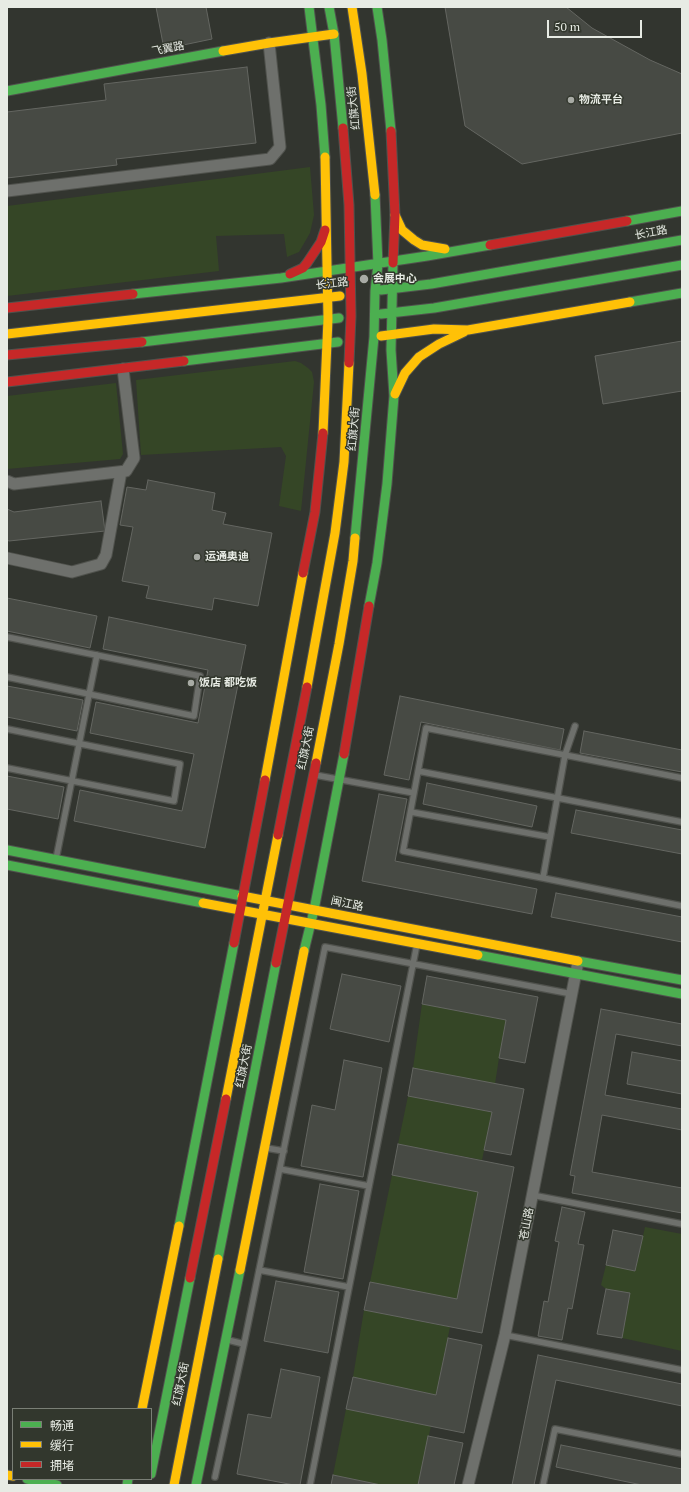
<!DOCTYPE html>
<meta charset="utf-8">
<style>
body{margin:0}
#map{position:relative;width:689px;height:1492px;overflow:hidden;background:#32352f;font-family:"PT Serif","Noto Sans SC",serif}
canvas{display:block}
.frame{position:absolute;inset:0;border:8px solid #e7ebe4;pointer-events:none}
.legend{position:absolute;left:12px;top:1408px;width:140px;height:72px;box-sizing:border-box;background:#32372d;border:1px solid #7a7f76;margin:0;padding:5px 7px;list-style:none;font-size:12px;color:#e7ebe4}
.legend li{display:flex;align-items:center;gap:8px;height:20px}
.legend b{width:20px;border:1px solid #7a7f76}
.scale{position:absolute;left:547px;top:20px;width:95px;height:18px;box-sizing:border-box;border:2px solid #e7ebe4;border-top:0;padding-left:5px;font-size:12px;line-height:14px;white-space:nowrap;color:#e7ebe4;-webkit-text-stroke:3px #32372d;paint-order:stroke}
</style>
<div id="map">
<canvas width="689" height="1492"></canvas>
<div class="frame"></div>
<ul class="legend">
<li><b style="height:5px;background:#4caf50"></b>畅通</li>
<li><b style="height:5px;background:#ffc107"></b>缓行</li>
<li><b style="height:5px;background:#c62828"></b>拥堵</li>
</ul>
<div class="scale">50 m</div>
</div>
<script>
const ctx = document.querySelector('canvas').getContext('2d');
ctx.lineJoin = 'round';
function fillPath(path, color) { ctx.fillStyle = color; ctx.fill(path, 'evenodd'); }
const poly = rows => new Path2D(rows.map(r => 'M' + r).join(''));
function strokePath(path, color, width, dash) { ctx.strokeStyle = color; ctx.lineWidth = width; ctx.lineCap = dash ? 'butt' : 'round'; ctx.setLineDash(dash || []); ctx.stroke(path); }
function write(font, color, halo, rows, align = 'center') {
  ctx.font = font + ' "PT Serif","Noto Sans SC",serif'; ctx.lineWidth = 3; ctx.setLineDash([]); ctx.textBaseline = 'middle'; ctx.strokeStyle = halo; ctx.fillStyle = color; for (const [text, x, y, turn = 0] of rows) {
    ctx.save(); ctx.translate(x, y); ctx.rotate((+turn || 0) * Math.PI / 180); ctx.textAlign = isNaN(turn) ? turn : align; if (halo) ctx.strokeText(text, 0, 0); ctx.fillText(text, 0, 0); ctx.restore();
  }
}
const green = poly([
 [310,167,314,215,310,233,299,252,287,257,284,234,216,236,219,271,7,296,7,206],
 [295,361,301,363,308,368,312,372,314,382,301,511,279,506,286,456,281,447,141,455,136,380],
 [116,383,123,454,120,459,7,469,7,396],
 [422,1004,506,1020,499,1058,495,1084,413,1068],
 [408,1096,492,1112,482,1160,398,1144],
 [392,1175,478,1192,457,1299,370,1282],
 [645,1227,682,1234,682,1351,622,1338,630,1293,606,1289,601,1285,606,1265,635,1271],
 [364,1310,450,1327,436,1395,353,1377],
 [346,1409,431,1426,418,1485,381,1485,333,1475]
]);
const building = poly([
 [156,7,207,7,206,7,212,39,164,49,156,7],
 [445,7,566,7,592,28,650,60,682,74,682,133,522,164,465,126,445,7],
 [247,67,256,143,116,159,117,165,7,178,7,112,106,100,104,84,247,67],
 [682,341,682,391,603,404,595,356,682,341],
 [148,480,215,493,212,510,226,513,223,524,272,533,258,606,214,598,212,610,146,598,149,586,122,581,133,527,120,525,127,487,146,490,148,480],
 [101,501,105,531,9,541,7,540,7,509,14,512,101,501],
 [7,598,97,616,90,648,7,631,7,598],
 [109,617,246,645,205,848,74,821,80,790,182,811,194,754,90,733,96,702,198,723,208,670,103,649,109,617],
 [7,686,83,700,77,731,7,717,7,686],
 [400,696,564,729,560,750,421,722,409,780,384,775,400,696],
 [584,731,682,750,682,772,580,753,584,731],
 [7,776,64,787,58,819,7,809,7,776],
 [427,783,537,806,532,827,423,804,427,783],
 [379,794,407,799,395,861,537,889,532,914,362,881,379,794],
 [576,810,682,830,682,854,571,833,576,810],
 [556,893,682,917,682,942,551,917,556,893],
 [342,974,401,986,389,1042,330,1029,342,974],
 [427,976,538,997,525,1063,499,1058,506,1020,422,1004,427,976],
 [601,1009,682,1024,682,1046,616,1034,605,1095,682,1109,682,1130,602,1115,592,1172,682,1188,682,1213,572,1193,575,1176,570,1175,601,1009],
 [632,1052,682,1061,682,1094,627,1084,632,1052],
 [344,1060,382,1068,363,1177,301,1166,312,1105,335,1110,344,1060],
 [413,1068,524,1089,511,1155,484,1150,492,1112,408,1096,413,1068],
 [398,1144,514,1167,482,1333,364,1310,370,1282,457,1299,478,1192,392,1175,398,1144],
 [320,1184,359,1191,343,1279,304,1272,320,1184],
 [562,1207,585,1212,578,1244,584,1245,572,1309,568,1308,562,1340,538,1336,544,1301,548,1302,559,1242,555,1241,562,1207],
 [613,1230,643,1236,635,1271,606,1265,613,1230],
 [276,1281,339,1292,328,1353,264,1341,276,1281],
 [606,1289,630,1293,622,1338,597,1334,606,1289],
 [448,1338,482,1345,464,1433,346,1409,353,1377,436,1395,448,1338],
 [538,1355,682,1384,682,1406,556,1380,534,1485,512,1485,538,1355],
 [281,1369,320,1377,300,1485,294,1485,237,1474,248,1414,271,1418,281,1369],
 [428,1436,463,1443,454,1485,418,1485,428,1436],
 [561,1445,682,1469,682,1485,642,1485,556,1467,561,1445],
 [333,1475,381,1485,331,1485,333,1475]
]);
const lane = poly([
 [7,637,200,676,194,716,7,677],
 [7,729,180,764,174,801,7,768],
 [418,771,682,822],
 [315,775,414,793,426,728,565,755,575,726],
 [414,793,403,851,543,878,565,755,682,778],
 [411,812,550,837],
 [56,859,97,655],
 [543,878,682,906],
 [266,1148,284,1151],
 [280,1169,369,1186],
 [532,1195,682,1224],
 [259,1270,349,1287],
 [505,1335,682,1370],
 [244,1344,325,947,572,994],
 [215,1477,244,1344,228,1340],
 [310,1485,417,944],
 [543,1485,555,1429,682,1454]
]);
const street = poly([
 [7,191,270,159,280,147,269,43],
 [7,481,14,484,126,471,134,458,123,369],
 [7,558,72,572,101,564,106,555,121,472],
 [468,1485,505,1335,577,967]
]);
const fast = poly([
 [309,7,321,105,325,157],
 [329,7,334,34,343,128],
 [377,7,382,40,391,131],
 [7,91,223,51],
 [627,221,682,211],
 [381,290,431,284,682,240],
 [133,294,281,278,427,256,490,245],
 [630,302,682,293],
 [381,314,434,308,682,265],
 [142,342,339,318],
 [184,361,338,342],
 [355,538,374,337,375,291,378,264,375,195],
 [369,606,377,563,387,484,394,396,391,350,393,263],
 [7,850,242,896],
 [7,865,203,903],
 [304,951,314,910,344,754],
 [478,955,682,994],
 [578,961,682,980],
 [179,1226,234,943],
 [218,1259,276,963],
 [151,1474,190,1278],
 [27,1479,57,1485],
 [127,1485,128,1479],
 [196,1485,240,1270]
]);
const slow = poly([
 [352,7,362,74,375,195],
 [223,51,269,43,334,34],
 [395,215,402,230,414,240,422,245,445,249],
 [7,334,340,296],
 [381,336,434,329,468,330,630,302],
 [395,394,405,373,419,357,439,344,464,332],
 [323,433,328,319,325,157],
 [307,687,335,533,344,462,349,363],
 [316,763,339,644,353,561,355,538],
 [265,780,303,573],
 [242,896,578,961],
 [203,903,478,955],
 [226,1099,278,835],
 [240,1270,304,951],
 [142,1409,179,1226],
 [7,1475,13,1476],
 [174,1485,218,1259]
]);
const jam = poly([
 [343,128,349,205,351,316,349,363],
 [391,131,395,215,393,263],
 [490,245,627,221],
 [290,274,303,268,307,263,321,242,325,230],
 [7,308,133,294],
 [7,355,142,342],
 [7,382,184,361],
 [303,573,315,512,323,433],
 [344,754,369,606],
 [278,835,307,687],
 [234,943,265,780],
 [276,963,316,763],
 [190,1278,226,1099]
]);
const markers = [
 [571,100,4,"#a8aba5"],
 [364,279,5,"#a8aba5"],
 [197,557,4,"#a8aba5"],
 [191,683,4,"#a8aba5"]
];
const streetNames = [
 ["飞翼路",168,49,-11],
 ["红旗大街",354,108,-96],
 ["长江路",651,233,-10],
 ["长江路",332,284,-7],
 ["红旗大街",354,429,-85],
 ["红旗大街",306,748,-79],
 ["闽江路",347,904,12],
 ["红旗大街",244,1066,-79],
 ["苍山路",527,1224,-79],
 ["红旗大街",181,1384,-79]
];
const poiNames = [
 ["物流平台",579,100],
 ["会展中心",373,279],
 ["运通奥迪",205,557],
 ["饭店 都吃饭",199,683]
];
fillPath(green, '#354626');
fillPath(building, '#474a44');
strokePath(building, '#646661', 1);
strokePath(lane, '#50524d', 8);
strokePath(street, '#50524d', 13);
strokePath(fast, '#50524d', 11);
strokePath(slow, '#50524d', 11);
strokePath(jam, '#50524d', 11);
strokePath(lane, '#6e706c', 5.5);
strokePath(street, '#6e706c', 11);
strokePath(fast, '#4caf50', 9);
strokePath(slow, '#ffc107', 9);
strokePath(jam, '#c62828', 9);
for (const [x, y, r, color] of markers) { const dot = new Path2D(); dot.arc(x, y, r, 0, 2 * Math.PI); ctx.fillStyle = color; ctx.fill(dot); strokePath(dot, '#32372d', 1.5); }
write('11px', '#e7ebe4', '#32372d', streetNames);
write('bold 11px', '#e7ebe4', '#32372d', poiNames, 'left');
</script>
